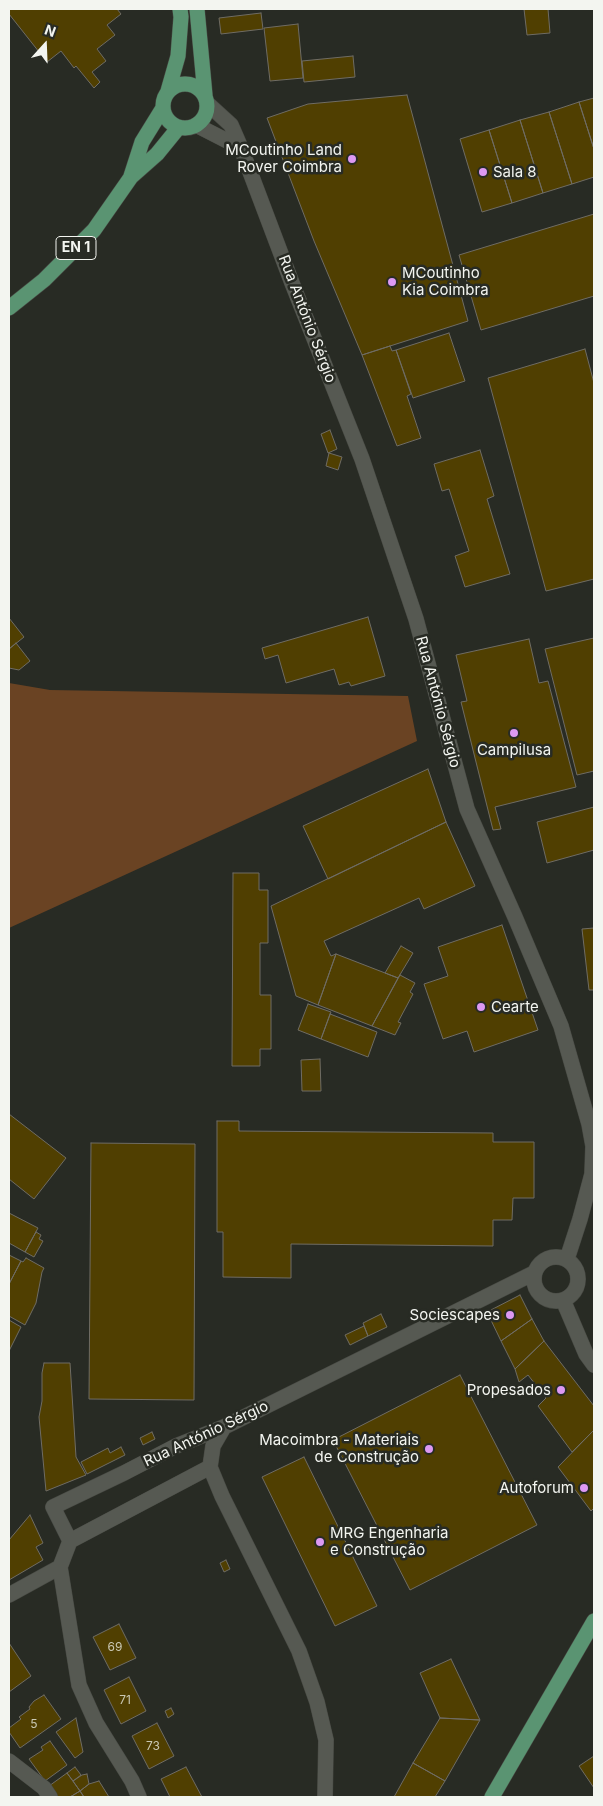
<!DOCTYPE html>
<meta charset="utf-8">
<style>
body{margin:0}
#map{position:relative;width:603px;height:1806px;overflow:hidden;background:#282b24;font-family:Inter,sans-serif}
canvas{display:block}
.frame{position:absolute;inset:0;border:10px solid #f3f5f0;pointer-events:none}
.north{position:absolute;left:20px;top:20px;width:50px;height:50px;-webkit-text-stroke:4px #282b24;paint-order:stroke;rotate:20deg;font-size:14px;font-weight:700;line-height:20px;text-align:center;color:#f3f5f0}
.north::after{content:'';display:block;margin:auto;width:18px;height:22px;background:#f3f5f0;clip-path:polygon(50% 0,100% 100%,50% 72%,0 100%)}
</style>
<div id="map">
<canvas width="603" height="1806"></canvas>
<div class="frame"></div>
<div class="north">N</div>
</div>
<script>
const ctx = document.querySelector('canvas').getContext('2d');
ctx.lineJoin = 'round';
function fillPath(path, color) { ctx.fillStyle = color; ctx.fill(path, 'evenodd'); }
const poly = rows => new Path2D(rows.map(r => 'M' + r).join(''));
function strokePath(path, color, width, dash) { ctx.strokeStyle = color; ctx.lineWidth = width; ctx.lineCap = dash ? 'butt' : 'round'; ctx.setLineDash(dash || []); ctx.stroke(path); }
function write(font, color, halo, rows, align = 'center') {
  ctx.font = font + ' Inter,sans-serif'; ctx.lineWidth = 5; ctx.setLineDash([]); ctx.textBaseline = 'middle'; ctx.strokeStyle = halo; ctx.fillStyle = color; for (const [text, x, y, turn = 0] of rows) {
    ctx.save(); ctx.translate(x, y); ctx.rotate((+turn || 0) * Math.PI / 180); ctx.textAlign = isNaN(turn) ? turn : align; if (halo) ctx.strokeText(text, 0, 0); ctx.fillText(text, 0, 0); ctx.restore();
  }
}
const green = poly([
 [9,683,50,690,408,696,417,741,9,928]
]);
const building = poly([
 [9,9,117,9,121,14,107,25,115,35,97,49,106,61,92,72,100,82,94,88,76,66,74,68,61,51,47,62,9,14,9,9],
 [524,9,548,9,550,33,527,35,524,9],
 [261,13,263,29,221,34,219,18,261,13],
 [298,24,303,78,270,81,264,28,298,24],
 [353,56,355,77,304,82,302,61,353,56],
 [407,95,468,321,362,355,314,241,267,118,308,104,407,95],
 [594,98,594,149,579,102,594,98],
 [579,102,594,149,594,177,572,184,549,112,579,102],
 [549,112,572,184,543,193,520,120,549,112],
 [520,120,543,193,512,203,489,130,520,120],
 [489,130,512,203,482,212,460,139,489,130],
 [594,214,594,296,481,330,459,255,594,214],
 [449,333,465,381,413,398,396,350,449,333],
 [390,346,392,351,396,350,411,394,407,396,421,438,397,446,362,355,390,346],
 [585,349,594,383,594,579,546,591,488,378,585,349],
 [330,430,337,449,328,453,321,434,330,430],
 [480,450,494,496,487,499,510,574,465,587,455,556,469,551,449,489,442,491,434,464,480,450],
 [329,453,342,457,338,470,326,466,329,453],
 [368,617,385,676,351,686,349,682,339,685,334,669,286,683,278,655,265,659,262,648,368,617],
 [9,618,24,637,9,649,9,618],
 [594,638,594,771,577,775,545,649,594,638],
 [529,639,539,683,548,681,576,787,495,807,501,829,493,830,461,702,467,701,456,655,529,639],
 [16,643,30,661,19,670,9,668,9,649,16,643],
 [428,769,446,822,328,879,303,826,428,769],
 [594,807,594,850,547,863,537,822,594,807],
 [446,822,475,886,424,909,419,898,324,941,331,956,336,954,318,1005,296,996,271,906,446,822],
 [233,873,259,873,259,890,268,890,268,943,260,943,260,995,271,995,271,1049,260,1049,260,1066,232,1066,233,873],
 [502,925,538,1030,474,1052,467,1031,443,1039,424,984,448,976,438,947,502,925],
 [594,928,594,990,589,990,582,929,594,928],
 [401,946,413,953,398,978,385,973,401,946],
 [336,954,398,978,372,1026,318,1005,336,954],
 [400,975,415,983,410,992,413,994,398,1022,401,1023,395,1035,372,1026,400,975],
 [308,1004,331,1012,321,1039,298,1030,308,1004],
 [330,1014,377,1032,368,1057,321,1039,330,1014],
 [320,1059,321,1091,302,1091,301,1060,320,1059],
 [9,1114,66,1158,34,1199,9,1179,9,1114],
 [217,1121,239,1121,239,1131,493,1133,493,1142,534,1142,534,1198,513,1198,512,1220,493,1220,493,1246,291,1244,291,1278,223,1277,223,1232,217,1232,217,1121],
 [91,1143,195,1144,194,1400,89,1399,91,1143],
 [9,1213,38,1228,25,1252,9,1243,9,1213],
 [36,1232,41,1235,39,1239,43,1241,34,1257,25,1252,36,1232],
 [9,1255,21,1261,9,1284,9,1255],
 [26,1258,44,1268,42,1272,36,1303,25,1325,9,1316,9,1284,21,1261,23,1262,26,1258],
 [520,1295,532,1319,501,1341,487,1312,520,1295],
 [381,1314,387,1327,368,1336,363,1323,381,1314],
 [532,1319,544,1341,515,1369,501,1341,532,1319],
 [9,1320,21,1327,9,1351,9,1320],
 [364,1326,368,1336,350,1345,345,1335,364,1326],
 [544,1341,594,1406,594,1430,572,1452,538,1406,546,1398,528,1375,519,1382,515,1369,544,1341],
 [44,1363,70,1363,76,1457,86,1475,46,1491,39,1417,42,1401,42,1373,44,1363],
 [460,1375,537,1525,410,1590,333,1440,460,1375],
 [594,1430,594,1508,591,1511,558,1467,594,1430],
 [152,1432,155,1439,143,1445,140,1438,152,1432],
 [121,1447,125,1455,87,1474,81,1462,108,1448,110,1453,121,1447],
 [304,1457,377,1606,335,1626,262,1477,304,1457],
 [30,1515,43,1543,36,1547,43,1560,9,1580,9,1540,30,1515],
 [226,1560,230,1569,224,1572,220,1563,226,1560],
 [119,1624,136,1658,110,1670,93,1637,119,1624],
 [9,1643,31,1676,9,1692,9,1643],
 [451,1659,480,1720,440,1718,420,1673,451,1659],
 [129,1677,146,1711,121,1724,104,1690,129,1677],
 [44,1695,61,1719,20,1748,9,1732,9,1728,21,1719,19,1717,30,1709,29,1707,34,1701,44,1695],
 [171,1708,174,1714,168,1718,165,1711,171,1708],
 [76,1718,83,1752,75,1758,56,1732,76,1718],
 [440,1718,480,1720,445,1781,413,1763,440,1718],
 [157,1723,174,1756,149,1769,132,1736,157,1723],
 [50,1741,67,1765,45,1781,29,1759,43,1750,41,1747,50,1741],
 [594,1756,594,1788,579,1766,594,1756],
 [413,1763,445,1781,435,1797,394,1797,413,1763],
 [75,1767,81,1775,73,1781,67,1773,75,1767],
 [186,1767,202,1797,170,1797,161,1779,186,1767],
 [67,1773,80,1791,70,1797,57,1797,49,1786,67,1773],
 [87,1774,89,1784,80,1791,73,1781,82,1775,87,1774],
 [99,1781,109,1797,84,1797,80,1791,89,1784,99,1781],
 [80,1791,84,1797,70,1797,80,1791]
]);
const minor = poly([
 [208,104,231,125,241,148,292,283,362,459,416,619,467,809,515,917,561,1026,589,1124,593,1146,592,1174,580,1219,567,1259],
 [196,125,241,148],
 '534 1279a22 22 0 1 1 44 0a22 22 0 1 1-44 0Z',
 [563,1300,586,1354,594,1365],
 [224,1427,213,1446,210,1467,222,1496,299,1651,317,1702,326,1740,325,1797],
 [70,1541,53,1507,124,1473,176,1446,224,1427,534,1273],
 [70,1541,210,1467],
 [60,1567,79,1685,96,1723,132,1781,139,1797],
 [9,1595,60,1567,70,1541],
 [9,1761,44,1788,50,1797]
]);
const major = poly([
 [197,9,205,95],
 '163 106a22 22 0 1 1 44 0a22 22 0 1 1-44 0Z',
 [168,91,178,56,181,17,180,9],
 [131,176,142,142,163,108],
 [9,308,44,280,94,230,131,177,157,154,179,127],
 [492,1797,594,1621]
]);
const markers = [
 [352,159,5,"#dd99f3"],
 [483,172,5,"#dd99f3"],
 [392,282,5,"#dd99f3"],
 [514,733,5,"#dd99f3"],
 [481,1007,5,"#dd99f3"],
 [510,1315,5,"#dd99f3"],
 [561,1390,5,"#dd99f3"],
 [429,1449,5,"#dd99f3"],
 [584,1488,5,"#dd99f3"],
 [320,1542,5,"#dd99f3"]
];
const numberNames = [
 ["69",115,1647],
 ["71",125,1700],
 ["5",34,1724],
 ["73",153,1746]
];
const shields = [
 [76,248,40]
];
const shieldNames = [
 ["EN 1",76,248]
];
const poiNames = [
 ["MCoutinho Land",342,150],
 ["Rover Coimbra",342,167],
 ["Sala 8",493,172,"left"],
 ["MCoutinho",402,273,"left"],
 ["Kia Coimbra",402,290,"left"],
 ["Campilusa",514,750,"center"],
 ["Cearte",491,1007,"left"],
 ["Sociescapes",500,1315],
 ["Propesados",551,1390],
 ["Macoimbra - Materiais",419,1440],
 ["de Construção",419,1457],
 ["Autoforum",574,1488],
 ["MRG Engenharia",330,1533,"left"],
 ["e Construção",330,1550,"left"]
];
const streetNames = [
 ["Rua António Sérgio",307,319,69],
 ["Rua António Sérgio",438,702,75],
 ["Rua António Sérgio",206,1434,-25]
];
fillPath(green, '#6a4323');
fillPath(building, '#503f01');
strokePath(building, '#6f6c64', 1);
strokePath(minor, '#474943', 16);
strokePath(major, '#474943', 16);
strokePath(minor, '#565952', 15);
strokePath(major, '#5a9472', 15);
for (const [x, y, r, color] of markers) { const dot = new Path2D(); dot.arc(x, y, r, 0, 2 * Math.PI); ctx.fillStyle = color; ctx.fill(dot); strokePath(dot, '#282b24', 2); }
write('12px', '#cac8b4', null, numberNames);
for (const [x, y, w] of shields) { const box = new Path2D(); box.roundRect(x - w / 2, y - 11.5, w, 23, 4); ctx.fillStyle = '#282b24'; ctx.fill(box); strokePath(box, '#f3f5f0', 1); }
write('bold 14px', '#f3f5f0', null, shieldNames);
write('15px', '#f3f5f0', '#282b24', poiNames, 'right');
write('15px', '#f3f5f0', '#282b24', streetNames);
</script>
